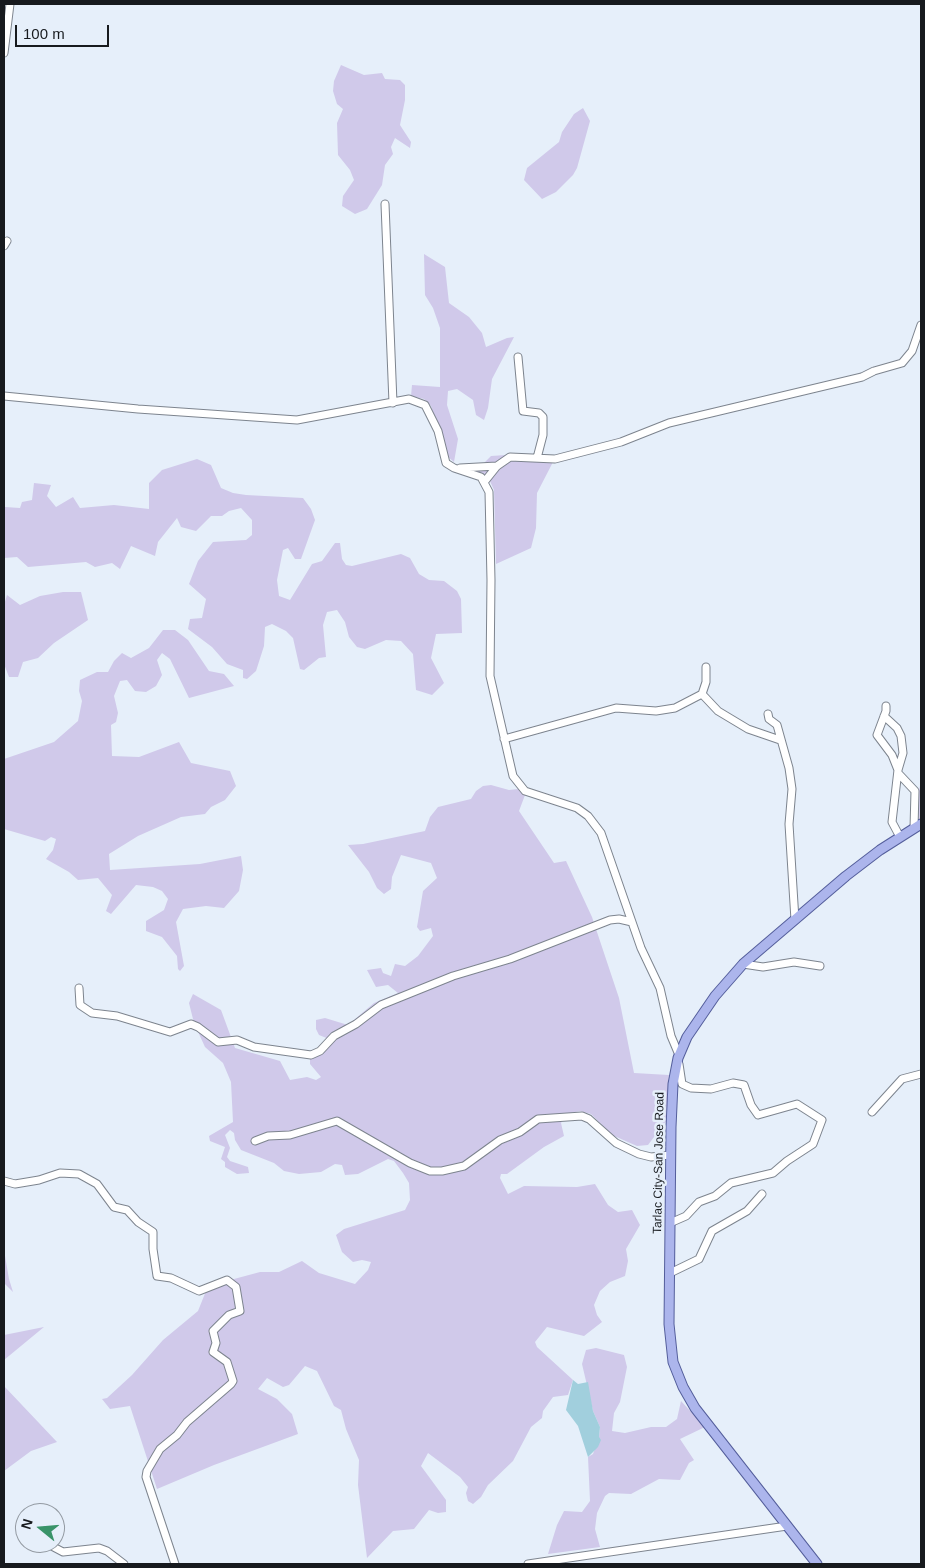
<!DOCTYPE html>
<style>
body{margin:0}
#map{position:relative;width:925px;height:1568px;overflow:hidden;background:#e6effa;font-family:Arial,sans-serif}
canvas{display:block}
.frame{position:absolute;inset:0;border:5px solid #171a1e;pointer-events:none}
.north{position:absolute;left:15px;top:1503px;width:50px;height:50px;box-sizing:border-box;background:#e6effa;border:1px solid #939aa2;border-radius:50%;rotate:287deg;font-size:14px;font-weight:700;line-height:20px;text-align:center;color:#171a1e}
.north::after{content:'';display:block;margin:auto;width:18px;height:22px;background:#399369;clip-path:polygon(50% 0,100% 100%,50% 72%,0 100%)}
.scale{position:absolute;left:15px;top:25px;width:94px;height:22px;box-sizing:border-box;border:2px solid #171a1e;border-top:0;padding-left:6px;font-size:15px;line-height:18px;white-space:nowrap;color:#171a1e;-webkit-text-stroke:4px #e6effa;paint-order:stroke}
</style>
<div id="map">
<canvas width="925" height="1568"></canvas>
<div class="frame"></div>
<div class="north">N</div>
<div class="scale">100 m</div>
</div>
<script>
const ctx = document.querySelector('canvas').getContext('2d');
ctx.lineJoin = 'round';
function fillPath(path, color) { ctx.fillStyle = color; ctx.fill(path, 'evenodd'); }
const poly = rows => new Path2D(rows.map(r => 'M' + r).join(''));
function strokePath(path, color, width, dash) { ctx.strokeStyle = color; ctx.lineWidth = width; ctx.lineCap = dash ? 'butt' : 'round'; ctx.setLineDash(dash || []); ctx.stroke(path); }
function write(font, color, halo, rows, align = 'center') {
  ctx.font = font + ' Arial,sans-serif'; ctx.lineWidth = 5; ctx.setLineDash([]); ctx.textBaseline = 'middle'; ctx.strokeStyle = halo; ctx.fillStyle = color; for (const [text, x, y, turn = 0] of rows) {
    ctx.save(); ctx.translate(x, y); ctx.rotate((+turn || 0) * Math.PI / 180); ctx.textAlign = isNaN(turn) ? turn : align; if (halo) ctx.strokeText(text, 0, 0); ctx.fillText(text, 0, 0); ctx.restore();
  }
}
const green = poly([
 [341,65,364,75,382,73,385,79,400,80,405,85,405,100,400,125,411,142,410,148,395,138,391,147,393,154,385,165,382,185,367,209,355,214,342,206,343,196,354,180,350,170,338,155,337,123,343,109,337,104,333,91,334,81],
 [583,108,590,121,577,168,573,175,556,192,542,199,524,180,527,168,559,142,562,132,574,114],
 [424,254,445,267,449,303,469,317,482,333,486,347,507,338,514,337,492,379,488,408,484,420,476,415,473,400,457,389,448,391,447,405,458,439,454,462,447,456,431,406,424,399,411,396,412,385,440,387,440,328,433,308,425,295],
 [506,455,534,461,553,462,537,493,536,528,531,548,496,564,494,490,489,479,476,471,491,456],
 [197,459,211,465,221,488,233,493,246,495,303,498,311,509,315,520,301,559,295,559,288,548,283,550,277,580,279,596,290,600,312,564,322,561,335,543,340,543,342,559,346,565,352,566,401,554,410,558,419,574,429,580,444,581,457,591,461,599,462,633,436,634,431,658,444,683,432,695,416,690,413,654,401,641,386,640,365,649,357,647,349,637,345,622,337,610,327,612,323,625,326,657,319,658,304,670,300,669,293,638,286,631,272,624,265,627,264,646,256,671,247,679,243,678,243,670,227,664,212,647,188,629,190,619,202,618,206,599,189,584,198,561,213,542,246,540,252,535,252,520,241,508,229,511,222,516,211,516,196,531,181,527,177,518,158,542,155,556,131,546,120,569,112,563,95,567,86,562,28,567,17,557,4,558,5,507,20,508,22,502,32,500,34,483,51,485,47,496,56,507,73,497,80,508,114,505,149,509,149,483,162,470],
 [63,592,81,592,88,620,54,643,38,658,23,662,18,677,9,677,4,664,4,605,7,595,20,605,40,596],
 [163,630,175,630,188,640,209,671,224,674,234,686,189,698,170,659,162,653,157,660,162,675,156,686,146,692,135,691,127,680,120,681,114,696,118,713,116,722,111,725,112,756,139,757,179,742,191,763,230,771,236,786,225,800,211,807,205,814,181,817,138,836,109,854,110,870,200,864,241,856,243,870,239,891,224,908,206,906,183,909,176,922,184,966,180,971,178,969,177,956,162,937,146,931,146,921,164,910,168,899,162,891,153,887,136,885,111,914,106,911,112,895,98,878,78,880,69,872,46,859,53,850,56,839,51,837,45,841,4,829,4,759,54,742,78,721,82,701,79,691,80,680,97,672,108,672,114,661,122,653,131,658,149,648],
 [921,780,921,819,912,823,921,781],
 [491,785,509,790,518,789,525,795,519,811,554,863,566,861,592,917,619,998,634,1073,669,1075,666,1121,648,1145,637,1146,612,1135,591,1114,580,1111,566,1114,561,1123,564,1136,544,1147,507,1174,501,1174,500,1178,508,1194,524,1186,577,1187,595,1184,608,1205,618,1212,632,1210,640,1225,626,1249,628,1261,625,1276,610,1282,600,1291,594,1305,597,1315,602,1322,584,1336,547,1327,535,1342,537,1347,573,1380,568,1395,553,1397,543,1411,542,1418,531,1427,513,1461,488,1485,481,1497,473,1504,468,1501,466,1493,468,1487,460,1477,428,1453,421,1466,446,1500,446,1512,438,1513,429,1510,414,1529,393,1531,367,1558,358,1485,359,1460,346,1429,341,1410,334,1406,317,1371,305,1366,289,1385,283,1387,267,1378,258,1389,277,1399,292,1414,298,1434,214,1465,157,1489,130,1406,110,1409,102,1399,107,1398,132,1375,163,1340,198,1311,208,1286,260,1272,279,1272,302,1261,319,1273,355,1284,368,1270,371,1262,362,1260,353,1262,342,1252,336,1235,344,1229,405,1210,410,1200,409,1183,403,1173,394,1161,388,1159,358,1174,345,1175,342,1165,335,1164,321,1172,299,1174,284,1171,274,1163,241,1150,235,1140,234,1133,230,1130,225,1135,230,1148,227,1157,230,1161,248,1167,249,1173,237,1174,225,1167,225,1162,221,1159,225,1147,210,1141,209,1136,233,1122,231,1082,223,1063,205,1047,194,1023,189,1003,193,994,221,1010,235,1048,280,1061,290,1080,307,1077,316,1080,321,1077,310,1064,310,1054,329,1039,319,1035,316,1029,316,1020,325,1018,348,1025,374,1003,398,993,388,985,376,987,367,970,381,968,383,973,391,976,395,964,405,966,418,956,433,936,431,928,420,931,417,927,423,891,437,878,431,863,401,855,392,877,391,889,384,894,377,888,369,872,348,845,363,844,425,831,430,817,438,807,471,799,476,791,483,786],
 [4,1250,9,1279,13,1292,4,1283],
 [44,1327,4,1360,4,1335],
 [596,1348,624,1355,627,1367,620,1402,614,1413,612,1431,625,1433,651,1427,666,1427,677,1419,681,1401,705,1427,680,1439,694,1460,689,1463,680,1480,659,1479,631,1494,609,1493,605,1496,597,1513,595,1529,600,1547,548,1554,557,1525,564,1511,582,1512,590,1501,588,1457,593,1454,599,1437,600,1427,593,1411,582,1364,586,1350],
 [4,1386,57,1442,31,1451,4,1471]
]);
const water = poly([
 [573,1380,578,1384,588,1382,593,1411,600,1427,599,1437,601,1440,598,1447,588,1457,578,1426,566,1410]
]);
const stream = poly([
 [4,862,4,864]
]);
const minor = poly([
 [4,53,10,4],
 [385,204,393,403],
 [4,246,7,241],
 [518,357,523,411,539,413,543,417,543,435,537,458],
 [4,396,138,409,297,420,409,399,425,405,438,431,446,463,454,468,481,477,489,492,491,580,490,676,513,776,525,791,577,808,588,816,601,833,641,948,660,988,671,1036,679,1055],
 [460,468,497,466],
 [485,481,497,466,510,457,555,459,621,442,669,423,862,377,874,371,902,363,912,351,921,325],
 [702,694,718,711,748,729,780,740],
 [886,706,886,711,877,735,892,755,898,770,892,822,900,837],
 [768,714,769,719,777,725,789,768,792,789,789,824,795,920],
 [884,716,897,728,901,736,903,753,898,770],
 [504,739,616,708,656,711,675,708,702,694,706,682,706,667],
 [898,773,915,791,914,828],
 [743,964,763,967,794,962,820,966],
 [79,988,80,1005,92,1013,117,1016,170,1032,191,1024,198,1027,218,1042,237,1040,254,1047,311,1055,320,1051,334,1036,356,1024,381,1005,453,976,510,959,610,920,619,919,632,922],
 [872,1112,902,1079,921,1074],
 [255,1141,268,1136,290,1135,337,1121,410,1163,430,1171,442,1171,464,1166,500,1140,520,1132,538,1119,582,1116,589,1119,616,1143,639,1154,651,1157,670,1155],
 [4,1181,15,1184,39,1180,60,1173,79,1174,97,1184,114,1207,127,1210,138,1222,153,1232,153,1249,157,1276,171,1278,199,1291,227,1280,236,1287,240,1311,229,1315,213,1331,216,1343,213,1352,227,1362,233,1381,231,1384,187,1422,177,1435,160,1449,147,1471,146,1477,175,1564],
 [670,1223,686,1216,699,1202,715,1196,731,1183,773,1173,787,1161,813,1144,822,1120,797,1104,758,1115,751,1105,744,1085,733,1083,711,1089,691,1088,682,1084,679,1064],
 [670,1273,699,1259,712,1231,747,1211,762,1194],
 [46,1543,63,1552,99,1548,107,1551,124,1564],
 [528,1564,787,1526]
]);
const major = poly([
 [817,1564,695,1408,683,1387,673,1362,669,1324,671,1127,673,1084,678,1058,687,1037,715,996,743,964,846,876,880,850,921,824]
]);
const streetNames = [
 ["Tarlac City-San Jose Road",659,1163,-89]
];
fillPath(green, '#d0c9ea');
fillPath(water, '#a1cfdd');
strokePath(stream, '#a1cfdd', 2);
strokePath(minor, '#7d848e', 9);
strokePath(major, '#545e9b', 11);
strokePath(minor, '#fff', 7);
strokePath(major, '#acb5ec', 9);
write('12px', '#171a1e', '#e6effa', streetNames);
</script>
